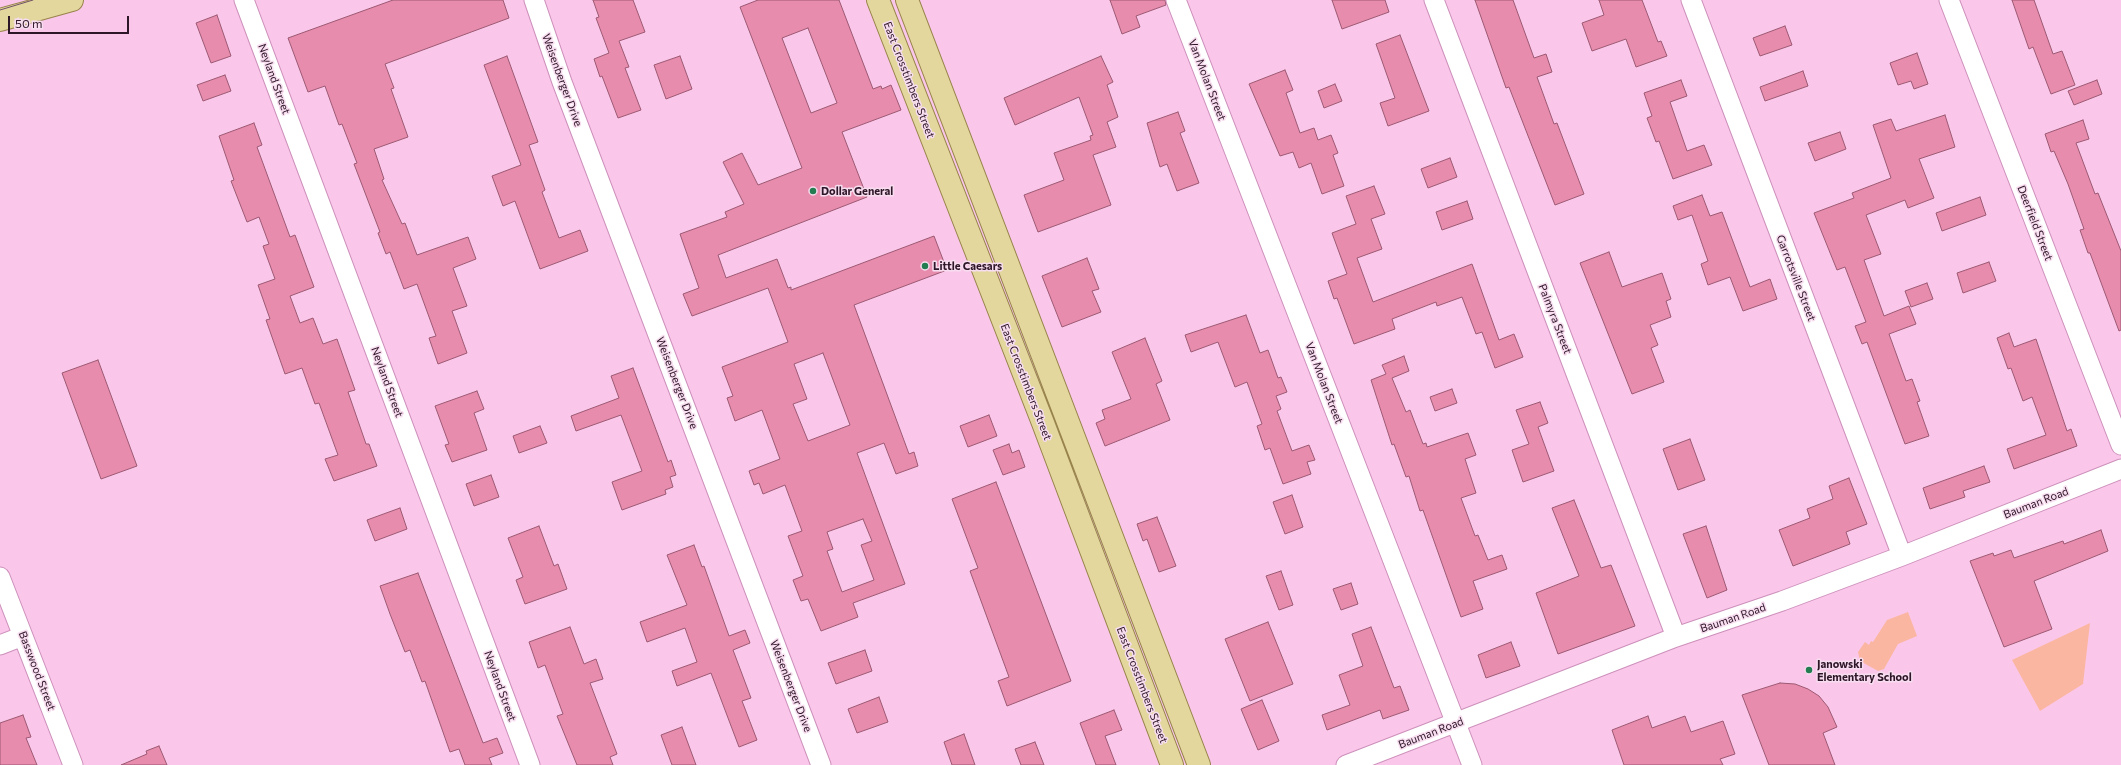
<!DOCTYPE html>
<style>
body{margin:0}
#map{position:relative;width:2121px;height:765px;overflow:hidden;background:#fac7ea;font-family:Commissioner,sans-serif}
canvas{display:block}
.scale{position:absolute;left:8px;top:16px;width:121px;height:18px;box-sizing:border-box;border:2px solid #2d1627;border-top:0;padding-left:5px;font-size:12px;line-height:14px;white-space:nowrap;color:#2d1627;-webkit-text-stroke:3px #f7ddef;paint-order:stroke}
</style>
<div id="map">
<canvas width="2121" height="765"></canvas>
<div class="scale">50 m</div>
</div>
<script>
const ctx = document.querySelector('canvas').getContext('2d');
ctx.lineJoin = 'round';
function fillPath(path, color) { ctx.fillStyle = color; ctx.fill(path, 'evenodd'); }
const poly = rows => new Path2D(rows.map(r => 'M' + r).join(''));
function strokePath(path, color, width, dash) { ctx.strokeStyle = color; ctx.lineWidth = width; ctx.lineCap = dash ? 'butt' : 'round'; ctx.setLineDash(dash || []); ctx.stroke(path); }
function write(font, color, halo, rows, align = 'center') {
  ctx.font = font + ' Commissioner,sans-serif'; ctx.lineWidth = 3; ctx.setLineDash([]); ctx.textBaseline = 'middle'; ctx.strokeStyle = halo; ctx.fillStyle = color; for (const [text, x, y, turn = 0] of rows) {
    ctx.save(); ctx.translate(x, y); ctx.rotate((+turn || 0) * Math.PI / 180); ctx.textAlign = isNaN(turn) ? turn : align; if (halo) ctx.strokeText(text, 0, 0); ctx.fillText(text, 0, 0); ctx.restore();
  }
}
const green = poly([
 [1908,612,1917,636,1898,644,1884,669,1878,671,1860,661,1858,652,1865,642,1869,645,1871,641,1873,642,1887,620],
 [2090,623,2083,684,2040,711,2012,660]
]);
const building = poly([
 [393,0,503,0,509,18,385,64,394,88,391,89,408,137,374,149,384,179,382,180,402,224,405,223,417,255,468,237,476,259,453,268,467,306,452,311,467,353,438,364,429,338,436,336,417,284,404,289,390,252,386,254,378,233,380,232,354,164,357,163,342,124,339,125,325,86,308,92,288,38,393,0],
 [593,0,633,0,645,32,619,41,629,67,625,68,641,110,618,118,602,76,600,77,594,59,609,53,596,18,599,17,593,0],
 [758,0,839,0,873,89,881,86,882,89,891,85,901,110,842,132,867,197,718,255,726,278,777,259,788,288,791,287,791,290,934,236,947,270,854,305,909,454,914,452,918,466,896,474,884,443,857,453,905,584,853,603,858,617,821,631,808,599,801,601,793,580,803,576,788,536,802,531,785,485,763,494,759,483,754,485,749,471,780,459,762,410,735,421,727,398,733,396,722,367,788,342,768,288,692,316,683,294,699,288,680,234,727,217,725,212,744,204,723,162,742,153,758,185,802,168,740,7,758,0],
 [808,28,837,103,811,113,782,38,808,28],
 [823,353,850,425,808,441,793,404,807,399,794,364,823,353],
 [863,519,872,541,861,545,874,580,842,592,827,551,833,549,827,532,863,519],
 [1110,0,1165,0,1166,5,1136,16,1140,27,1122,34,1110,0],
 [1332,0,1385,0,1389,12,1342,29,1332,0],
 [1475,0,1513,0,1534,58,1546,54,1552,72,1537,77,1554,124,1557,123,1584,194,1555,205,1509,87,1506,88,1475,0],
 [1599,0,1642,0,1658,42,1661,41,1667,56,1636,67,1626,39,1592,51,1582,23,1604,15,1599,0],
 [2012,0,2034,0,2053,54,2062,51,2075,85,2051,94,2033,47,2029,49,2012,0],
 [217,15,231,56,211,63,196,23,217,15],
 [1785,26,1792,45,1760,56,1753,38,1785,26],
 [1400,35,1429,111,1388,126,1380,103,1395,98,1376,44,1400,35],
 [1917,53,1928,84,1914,89,1911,81,1898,85,1890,63,1917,53],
 [507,56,538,142,529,145,545,190,542,192,559,238,580,230,588,251,540,269,515,201,503,206,492,176,521,165,484,65,507,56],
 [680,56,692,89,666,99,654,65,680,56],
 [1101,56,1113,82,1107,85,1118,117,1107,122,1116,147,1093,155,1111,205,1038,232,1024,195,1064,180,1054,153,1091,140,1090,136,1093,135,1079,97,1015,125,1004,98,1101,56],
 [1285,70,1293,90,1286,93,1300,133,1314,128,1318,140,1331,135,1338,153,1333,155,1344,186,1322,194,1311,163,1299,168,1293,152,1280,156,1249,84,1285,70],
 [1803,71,1808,86,1765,101,1760,87,1803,71],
 [225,75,231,91,203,101,197,85,225,75],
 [1681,80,1687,96,1670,102,1687,151,1704,145,1712,165,1673,179,1659,141,1656,142,1647,118,1652,116,1644,93,1681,80],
 [2097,80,2102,94,2074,105,2068,91,2097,80],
 [1335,84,1342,101,1324,108,1318,91,1335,84],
 [1178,112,1185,131,1180,133,1199,183,1177,191,1167,164,1160,167,1147,123,1178,112],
 [1945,115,1955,147,1919,159,1934,198,1908,208,1905,200,1866,215,1881,254,1864,260,1884,316,1909,306,1916,324,1889,334,1906,381,1912,379,1920,401,1917,402,1929,436,1905,444,1867,342,1862,344,1855,326,1866,322,1845,267,1837,270,1814,213,1854,198,1852,193,1891,178,1873,125,1891,119,1896,131,1945,115],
 [2083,120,2089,139,2076,143,2095,194,2098,193,2121,251,2121,330,2119,331,2090,253,2088,253,2080,230,2084,229,2068,184,2054,151,2051,152,2045,134,2083,120],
 [254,123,262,145,257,147,290,237,295,235,314,287,290,296,300,323,313,318,323,344,337,339,355,390,348,392,366,444,369,444,377,466,334,481,325,459,338,455,319,403,315,404,302,368,285,374,266,320,270,319,258,285,275,279,263,246,269,244,259,217,247,222,231,181,234,180,219,136,254,123],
 [1840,132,1846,149,1815,161,1808,143,1840,132],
 [1450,158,1457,177,1428,188,1421,169,1450,158],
 [1374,186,1385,214,1371,219,1382,249,1357,258,1373,302,1472,264,1499,340,1514,334,1523,357,1495,368,1482,332,1476,334,1462,297,1437,306,1436,302,1392,319,1395,329,1354,344,1337,298,1334,299,1328,281,1347,274,1332,233,1356,224,1346,196,1374,186],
 [1702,195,1710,216,1722,212,1750,287,1770,279,1777,299,1743,311,1730,277,1708,285,1701,264,1708,261,1692,215,1678,220,1673,206,1702,195],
 [1980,197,1986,215,1942,231,1936,213,1980,197],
 [1467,201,1473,219,1442,230,1436,212,1467,201],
 [1609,252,1622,287,1662,273,1671,299,1666,301,1671,317,1650,325,1658,345,1651,348,1664,382,1632,394,1580,263,1609,252],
 [1087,258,1099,289,1092,291,1101,312,1062,327,1042,276,1087,258],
 [1989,262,1996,281,1963,293,1957,273,1989,262],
 [1927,283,1933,299,1911,307,1905,291,1927,283],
 [1246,315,1260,353,1268,350,1278,378,1281,377,1287,392,1276,396,1281,409,1277,411,1292,451,1309,445,1315,460,1307,462,1311,474,1283,484,1270,448,1265,450,1257,426,1262,424,1247,382,1235,387,1218,342,1191,352,1185,335,1246,315],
 [2009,333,2014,347,2036,339,2067,431,2071,429,2077,446,2014,469,2007,449,2046,435,2032,397,2023,401,2011,368,2008,369,1997,338,2009,333],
 [1145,338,1162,381,1156,384,1170,420,1105,446,1096,423,1105,419,1102,410,1131,399,1112,352,1145,338],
 [1404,356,1409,371,1392,378,1406,412,1410,410,1423,444,1426,443,1427,447,1468,433,1476,455,1465,459,1476,493,1461,498,1475,536,1478,535,1488,560,1502,555,1507,569,1473,581,1483,609,1461,617,1423,510,1420,511,1409,476,1406,477,1394,444,1392,445,1371,380,1386,374,1382,365,1404,356],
 [98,360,137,466,101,479,62,373,98,360],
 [633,368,668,462,671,460,676,475,670,477,673,487,665,490,666,494,622,510,612,482,642,471,621,415,576,431,571,416,619,398,611,376,633,368],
 [1452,389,1457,403,1435,411,1430,397,1452,389],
 [477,391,484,409,474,413,487,450,452,462,445,445,449,444,435,406,477,391],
 [1540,402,1548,423,1538,427,1554,471,1523,482,1512,450,1529,444,1516,410,1540,402],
 [989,415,997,436,968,447,960,426,989,415],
 [540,426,547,443,519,453,513,436,540,426],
 [1690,439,1705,480,1678,490,1663,449,1690,439],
 [1009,444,1012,453,1019,450,1025,467,1003,475,993,450,1009,444],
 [1984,466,1990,482,1963,491,1965,497,1930,509,1923,488,1984,466],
 [491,475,499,497,474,506,466,484,491,475],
 [1849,478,1867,524,1846,532,1850,544,1793,566,1779,530,1810,518,1807,509,1833,499,1829,486,1849,478],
 [996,482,1071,681,1007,706,998,681,1009,677,970,571,978,568,952,499,996,482],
 [1292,495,1303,527,1285,534,1273,502,1292,495],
 [1574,500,1601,568,1611,565,1635,626,1558,654,1536,593,1579,576,1552,508,1574,500],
 [400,508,407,529,375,541,367,520,400,508],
 [1157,517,1176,566,1159,572,1147,539,1143,541,1137,524,1157,517],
 [539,526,554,566,558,564,567,589,525,604,516,580,523,577,508,538,539,526],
 [1706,526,1727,590,1707,598,1683,534,1706,526],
 [2101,530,2108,551,2034,581,2052,629,2004,647,1970,561,1993,553,1994,556,2011,550,2014,558,2063,541,2064,544,2101,530],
 [694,545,702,567,704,566,729,636,745,630,750,643,733,650,751,698,742,701,757,740,739,747,711,673,677,686,672,671,697,662,685,628,647,642,640,622,687,605,667,555,694,545],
 [1281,571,1293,605,1279,610,1266,576,1281,571],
 [418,573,483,743,497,738,503,753,489,758,492,765,465,765,459,749,450,752,425,681,422,682,410,650,405,652,390,614,380,586,418,573],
 [1351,583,1358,604,1341,610,1333,589,1351,583],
 [1268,622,1293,684,1250,701,1225,639,1268,622],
 [570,627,584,664,596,659,603,679,590,683,617,754,610,757,613,765,577,765,557,716,563,714,545,665,538,668,529,642,570,627],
 [1371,627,1394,688,1400,686,1409,710,1383,719,1380,710,1327,730,1322,715,1350,705,1339,675,1363,666,1352,634,1371,627],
 [1511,642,1520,666,1486,678,1478,655,1511,642],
 [865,650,872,671,836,684,828,663,865,650],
 [1780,683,1795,684,1808,689,1819,696,1828,707,1837,727,1823,733,1835,765,1769,765,1742,695,1780,683],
 [879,697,888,722,857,733,848,709,879,697],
 [1262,700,1279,741,1258,750,1241,709,1262,700],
 [1114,710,1122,730,1105,736,1116,765,1096,765,1080,723,1114,710],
 [23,715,31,737,26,738,37,765,0,765,0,723,23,715],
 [1648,716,1652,728,1685,716,1691,732,1723,721,1735,754,1720,759,1723,765,1624,765,1612,730,1648,716],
 [682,727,696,765,672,765,661,735,682,727],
 [964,734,975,765,952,765,944,742,964,734],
 [1035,742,1044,765,1021,765,1015,749,1035,742],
 [159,746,167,765,121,765,147,754,146,751,159,746]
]);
const minor = poly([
 [244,0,530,765],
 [534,0,562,82,821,765],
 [1176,0,1472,765],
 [1434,0,1676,637],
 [1691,0,1902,556],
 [1949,0,2121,445],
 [0,577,73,765],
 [0,645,23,636],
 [1346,765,1676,637,1782,601,1902,556,2121,469]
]);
const major = poly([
 [878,0,1043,423,1172,765],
 [907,0,1199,765],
 [0,20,72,0]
]);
const tram = poly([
 [0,10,33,0]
]);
const markers = [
 [813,191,4,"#247d51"],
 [925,266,4,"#247d51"],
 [1809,670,4,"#247d51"]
];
const streetNames = [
 ["Neyland Street",274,79,70],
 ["Weisenberger Drive",562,80,70],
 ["East Crosstimbers Street",909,80,69],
 ["Van Molan Street",1207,80,69],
 ["Deerfield Street",2035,223,69],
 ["Garrotsville Street",1796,278,69],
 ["Palmyra Street",1555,319,69],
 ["Neyland Street",387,382,70],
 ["East Crosstimbers Street",1026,382,69],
 ["Weisenberger Drive",677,383,69],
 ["Van Molan Street",1324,383,69],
 ["Bauman Road",2036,503,-21],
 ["Bauman Road",1733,618,-19],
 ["Basswood Street",37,671,69],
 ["East Crosstimbers Street",1142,685,69],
 ["Neyland Street",500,686,70],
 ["Weisenberger Drive",791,686,69],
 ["Bauman Road",1431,733,-21]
];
const poiNames = [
 ["Dollar General",821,191],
 ["Little Caesars",933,266],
 ["Janowski",1817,664],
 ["Elementary School",1817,677]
];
fillPath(green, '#fbb6a1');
fillPath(building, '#e88cad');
strokePath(building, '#9c5972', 1);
strokePath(minor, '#cd90bb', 21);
strokePath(major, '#97834b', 24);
strokePath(minor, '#fff', 19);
strokePath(major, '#e3d79e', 22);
strokePath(tram, '#715067', 1);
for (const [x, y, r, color] of markers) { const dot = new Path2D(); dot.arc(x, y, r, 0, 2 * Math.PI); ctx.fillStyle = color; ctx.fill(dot); strokePath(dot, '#f7ddef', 1.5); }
write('11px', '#2d1627', '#f7ddef', streetNames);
write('bold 11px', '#2d1627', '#f7ddef', poiNames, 'left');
</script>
